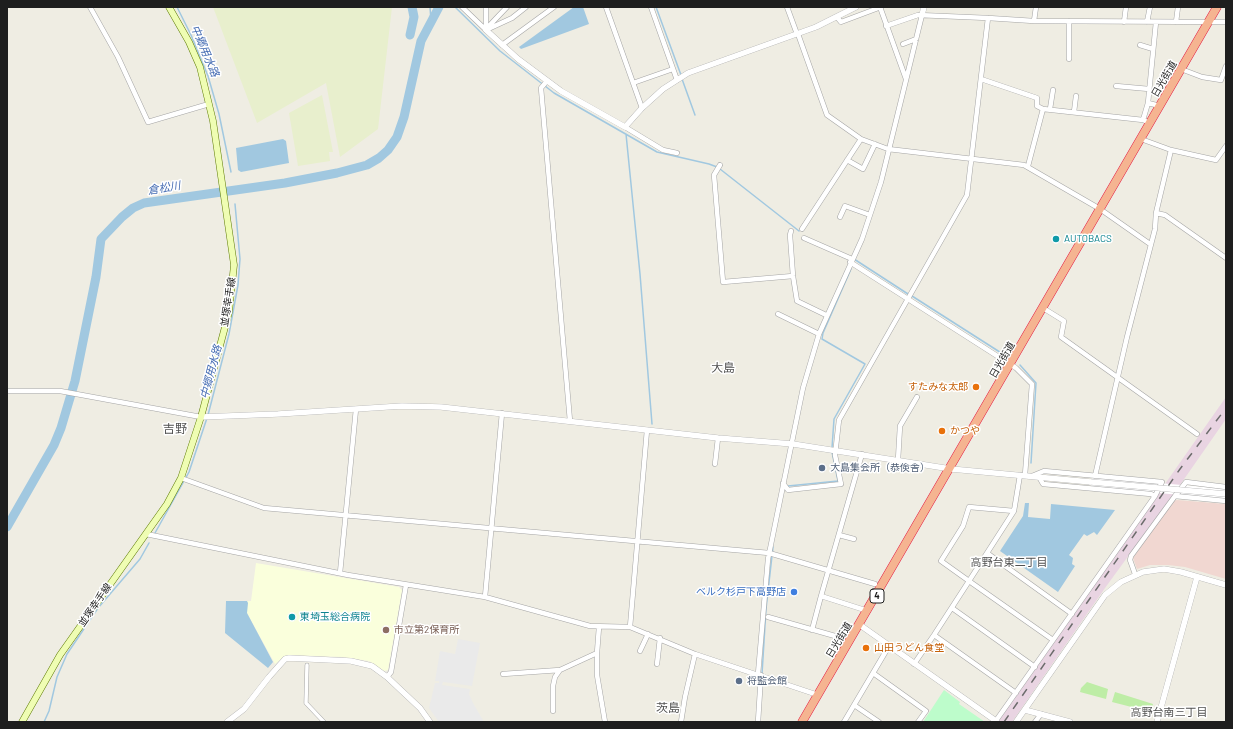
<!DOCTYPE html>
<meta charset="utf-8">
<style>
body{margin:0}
#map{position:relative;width:1233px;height:729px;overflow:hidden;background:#efede3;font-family:Barlow,sans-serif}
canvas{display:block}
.frame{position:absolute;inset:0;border:8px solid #1e1e1e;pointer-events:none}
</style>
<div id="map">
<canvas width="1233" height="729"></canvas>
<div class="frame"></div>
</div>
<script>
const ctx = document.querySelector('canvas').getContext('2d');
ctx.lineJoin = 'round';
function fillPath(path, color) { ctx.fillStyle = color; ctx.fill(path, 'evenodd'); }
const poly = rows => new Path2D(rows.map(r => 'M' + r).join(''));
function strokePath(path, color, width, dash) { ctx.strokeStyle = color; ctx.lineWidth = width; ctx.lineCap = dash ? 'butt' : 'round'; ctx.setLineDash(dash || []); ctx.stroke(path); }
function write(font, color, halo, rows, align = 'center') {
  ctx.font = font + ' Barlow,"Noto Sans JP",sans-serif'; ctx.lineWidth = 3; ctx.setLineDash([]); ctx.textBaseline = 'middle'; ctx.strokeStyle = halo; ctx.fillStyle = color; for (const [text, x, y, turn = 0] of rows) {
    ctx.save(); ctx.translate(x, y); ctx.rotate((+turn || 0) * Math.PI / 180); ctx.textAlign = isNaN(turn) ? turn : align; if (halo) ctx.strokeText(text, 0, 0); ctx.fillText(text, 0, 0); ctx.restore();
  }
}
const commercial = poly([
 [1177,500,1226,504,1226,579,1185,567,1168,565,1150,565,1137,569,1133,558,1173,501]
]);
const industrial = poly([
 [1226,397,1226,419,1180,485,1105,588,1012,722,998,722]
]);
const education = poly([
 [256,563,399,587,402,590,388,670,384,671,369,661,344,657,290,655,284,657,275,664,247,613,247,601,251,601]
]);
const farmland = poly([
 [213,7,392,7,378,129,340,157,326,83,257,123],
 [322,95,333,152,329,152,330,161,298,166,289,113]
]);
const grass = poly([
 [1087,682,1108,689,1106,699,1080,692,1081,688],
 [1115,692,1153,704,1151,712,1112,702]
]);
const park = poly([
 [944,690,960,702,959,704,985,722,923,722]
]);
const parking = poly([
 [458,639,480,643,472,686,443,682,442,685,470,689,469,694,473,703,484,722,439,722,429,708,435,683,439,683,439,681,435,681,440,651,455,654]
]);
const water = poly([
 [574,7,583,7,589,24,521,49,519,47],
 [283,139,286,141,289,163,241,172,238,170,236,148],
 [1025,503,1029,503,1028,517,1050,519,1051,504,1115,510,1097,535,1094,532,1087,536,1084,534,1069,555,1073,558,1072,564,1075,566,1058,592,1000,551,1023,516],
 [226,601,247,601,248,603,247,613,273,662,268,668,225,633]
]);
const pier = poly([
 [1092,477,1226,489,1226,499,1091,487]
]);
const stream = poly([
 [177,7,191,35,208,76,219,114,231,172],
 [430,7,431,21],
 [455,7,500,51,554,93,657,152,709,164,717,167],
 [656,7,681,75],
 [682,79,695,115],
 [626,134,640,274,652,424],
 [720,169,799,231],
 [854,259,908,294],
 [912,296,1006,356],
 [1020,365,1036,383,1031,463],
 [208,415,229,334,238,285,240,259,235,204],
 [832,448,834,419,865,364,822,339,823,333,851,269],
 [788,486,838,481,832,452],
 [155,533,189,472,207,418],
 [762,674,766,609,773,547],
 [44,722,49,711,57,677,67,654,98,608,140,559,149,543]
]);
const river = poly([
 [410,35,414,17,412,7],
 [7,527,54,445,61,428,75,381,96,277,101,239,122,217,133,208,144,203,285,183,337,173,367,165,379,158,388,150,397,137,404,117,421,41,439,7]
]);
const pedestrian = poly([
 [307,665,306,703,324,722]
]);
const minor = poly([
 [90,7,118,57,148,122,209,104],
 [462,7,486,30],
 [486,7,486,30],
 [606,7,642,108],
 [651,7,677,80],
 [787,7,797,34],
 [880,7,906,79],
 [837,17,841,22,881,7],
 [988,18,1034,21,1226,22],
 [1034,21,1036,7],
 [1124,22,1126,7],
 [1147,22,1150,7],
 [1156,22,1148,103,1160,106],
 [1176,22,1178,7],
 [487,28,507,7],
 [486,30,512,18,526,7],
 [798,34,827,115,861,139,888,149,1024,165,1100,209,1150,244],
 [903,44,916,39],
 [502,45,554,7],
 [1140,45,1153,49],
 [1069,59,1069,21],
 [1181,69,1202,77,1221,80,1226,66],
 [981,79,1037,98,1037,106,1043,109],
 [547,81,541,88,570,421],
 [633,83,673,69],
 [1116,86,1149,89],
 [1050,109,1053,90],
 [1074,112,1076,96],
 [1143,120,1148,103],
 [625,127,663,150,677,153],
 [1141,139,1171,150],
 [847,160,863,169,875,144],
 [720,165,714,175,723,282,793,276],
 [1028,166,1043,109,1143,120,1150,123],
 [1156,213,1165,215,1226,258],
 [840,217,845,206,870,215],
 [802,229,861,139],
 [791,231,790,235,793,276,797,301,826,315],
 [804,238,852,259],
 [850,262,1016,368,1032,384,1025,475],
 [1043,308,1064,321,1061,337,1197,434],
 [778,314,819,334],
 [7,391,60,391,201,417],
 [862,454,821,596,868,611],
 [898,460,900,426,917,397],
 [715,464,718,438],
 [1095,476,1127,337,1155,229,1156,213,1171,150,1216,160,1226,146],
 [1039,477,1043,484,1151,494,1155,496],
 [181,478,264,508,769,553,875,584],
 [783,483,788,490,841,484,835,455,839,420,967,195,988,18,918,15,886,26],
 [1226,487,1186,482,1175,496,1226,501],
 [1014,511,1020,475],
 [146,534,348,575,485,597,590,626,630,627,695,654,818,695],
 [839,535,854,539],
 [987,553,1072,614],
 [340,573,356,409],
 [1135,574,1130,560,1131,556,1175,496],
 [485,597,502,413],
 [952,608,1035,667],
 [768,617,842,638],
 [630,627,647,430],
 [812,630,821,596],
 [934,635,1016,693],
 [640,651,648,634],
 [597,653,597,675,605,722],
 [657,664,660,638],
 [914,664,934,635,969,581,1014,511,969,507,963,526,941,561,969,581,1053,640],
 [873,673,926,711,918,722],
 [503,674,560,670],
 [758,674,768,559,803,388,819,334,862,239,881,182,922,15],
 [387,677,391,672,406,585],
 [854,705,879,722],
 [553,711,553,686,555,677,560,670,597,653,599,627],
 [681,722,685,697,695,654],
 [758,722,761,675],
 [844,722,889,646],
 [995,722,1155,496,1162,482,1044,471,1032,476],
 [1035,722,1041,714]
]);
const tertiary = poly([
 [922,15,924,7],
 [486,30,518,59,561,91,625,127,642,108,663,89,688,73,816,27,856,7],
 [201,417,278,414,402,406,441,407,718,438,793,444,951,469,1091,482],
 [860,625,996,721],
 [1025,710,1070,722],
 [227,722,244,709,269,677,285,659,289,658,351,661,372,666,387,677,404,693,420,708,430,722],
 [1016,722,1105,595,1121,582,1143,572,1164,569,1181,572,1226,585],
 [1157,722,1197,577]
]);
const secondary = poly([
 [22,722,60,655,167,504,181,478,201,417,229,312,234,265,213,121,200,67,189,42,169,7]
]);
const trunk = poly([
 [802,722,1217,7]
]);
const rail = poly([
 [1004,722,1180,469,1226,408]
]);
const tertiaryBridge = poly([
 [1091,482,1226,494]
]);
const markers = [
 [1056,239,4,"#0f9aa8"],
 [976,387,4,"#e8710a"],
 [942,431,4,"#e8710a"],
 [822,468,4,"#5c6f8a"],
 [794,592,4,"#3f7fe0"],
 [292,617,4,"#0f9aa8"],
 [386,630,4,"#8d6e63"],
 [866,648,4,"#e8710a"],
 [739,681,4,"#5c6f8a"]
];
const shields = [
 [877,596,14]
];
const shieldNames = [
 ["4",877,596]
];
const streetNames = [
 ["日光街道",1164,79,-60],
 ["並塚幸手線",228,302,-81],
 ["日光街道",1002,360,-60],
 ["並塚幸手線",95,605,-55],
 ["日光街道",839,640,-59]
];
const cultureNames = [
 ["AUTOBACS",1064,239],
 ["東埼玉総合病院",300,617]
];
const foodNames = [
 ["すたみな太郎",968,387,"right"],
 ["かつや",950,431],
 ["山田うどん食堂",874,648]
];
const serviceNames = [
 ["大島集会所（恭倹舎）",830,468],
 ["将監会館",747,681]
];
const shopNames = [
 ["ベルク杉戸下高野店",786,592]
];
const educationNames = [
 ["市立第2保育所",394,630]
];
const waterNames = [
 ["中郷用水路",205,51,67],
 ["倉松川",164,188,-9],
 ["中郷用水路",211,372,-75]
];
const neighbourhoodNames = [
 ["高野台東二丁目",1009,562],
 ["高野台南三丁目",1169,712]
];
const quarterNames = [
 ["大島",723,368],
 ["吉野",175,429],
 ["茨島",668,708]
];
fillPath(commercial, '#f1d7d1');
fillPath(industrial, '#e9d4e2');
fillPath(education, '#faffdc');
fillPath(farmland, '#e8efcd');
fillPath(grass, '#beeda6');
fillPath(park, '#bdfccb');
fillPath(parking, '#eaeaea');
fillPath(water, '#a1c8e0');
fillPath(pier, '#fff');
strokePath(stream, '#a1c8e0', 1.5);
strokePath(river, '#a1c8e0', 9);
strokePath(pedestrian, '#a5a5a5', 4.5);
strokePath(minor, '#a5a5a5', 5.5);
strokePath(tertiary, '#a5a5a5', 6);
strokePath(secondary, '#5b7900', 7);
strokePath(trunk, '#e41a42', 9);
strokePath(pedestrian, '#fff', 3.5);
strokePath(minor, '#fff', 4.5);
strokePath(tertiary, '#fff', 5.5);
strokePath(secondary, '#effdb3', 6);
strokePath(trunk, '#f5b491', 8);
strokePath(rail, '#6c6c6c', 1.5, [8, 8]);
strokePath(tertiaryBridge, '#a5a5a5', 6, []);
strokePath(tertiaryBridge, '#fff', 5.5);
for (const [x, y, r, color] of markers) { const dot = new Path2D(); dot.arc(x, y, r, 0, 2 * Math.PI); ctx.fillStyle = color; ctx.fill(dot); strokePath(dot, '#fff', 1.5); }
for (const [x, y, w] of shields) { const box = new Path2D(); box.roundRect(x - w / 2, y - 7, w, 14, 3); ctx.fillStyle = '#fff'; ctx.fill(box); strokePath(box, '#1e1e1e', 1); }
write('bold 9px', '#1e1e1e', null, shieldNames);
write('10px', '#1e1e1e', '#fff', streetNames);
write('10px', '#0d838f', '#fff', cultureNames, 'left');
write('10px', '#c56008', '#fff', foodNames, 'left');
write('10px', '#4e5e75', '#fff', serviceNames, 'left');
write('10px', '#366cbe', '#fff', shopNames, 'right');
write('10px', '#785e54', '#fff', educationNames, 'left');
write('italic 11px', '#456cb3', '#fff', waterNames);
write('11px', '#515151', '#fff', neighbourhoodNames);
write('12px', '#515151', '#fff', quarterNames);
</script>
